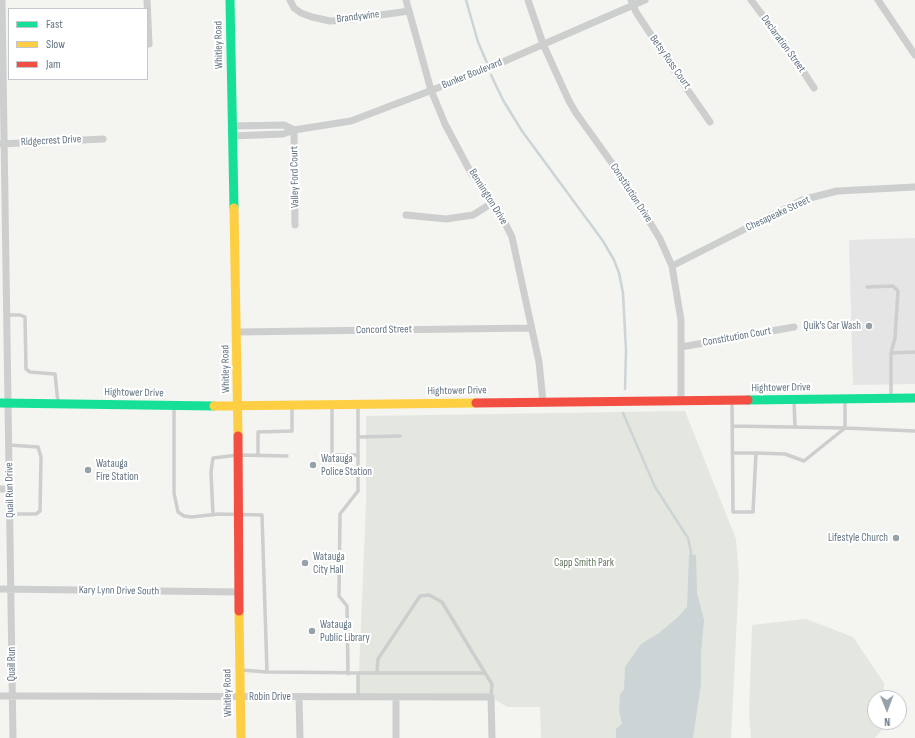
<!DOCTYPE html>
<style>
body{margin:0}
#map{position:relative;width:915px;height:738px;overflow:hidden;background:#f4f4f1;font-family:"Sofia Sans Condensed",sans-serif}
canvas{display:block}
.legend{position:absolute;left:8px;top:8px;width:140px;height:72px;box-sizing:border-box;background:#fff;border:1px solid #c1c7cd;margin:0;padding:5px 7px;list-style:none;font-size:12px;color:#637482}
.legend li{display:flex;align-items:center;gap:8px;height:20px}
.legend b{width:20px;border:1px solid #c1c7cd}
.north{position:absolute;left:867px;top:690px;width:40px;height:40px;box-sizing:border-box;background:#fff;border:1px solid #c1c7cd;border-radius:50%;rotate:179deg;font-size:11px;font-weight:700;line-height:16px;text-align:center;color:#637482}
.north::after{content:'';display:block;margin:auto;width:14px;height:18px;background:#96a1a9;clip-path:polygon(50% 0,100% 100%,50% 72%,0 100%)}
</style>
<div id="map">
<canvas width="915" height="738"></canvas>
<ul class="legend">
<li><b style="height:5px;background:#16e098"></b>Fast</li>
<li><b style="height:5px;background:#ffcf43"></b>Slow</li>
<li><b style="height:5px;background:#f24e42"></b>Jam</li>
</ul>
<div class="north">N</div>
</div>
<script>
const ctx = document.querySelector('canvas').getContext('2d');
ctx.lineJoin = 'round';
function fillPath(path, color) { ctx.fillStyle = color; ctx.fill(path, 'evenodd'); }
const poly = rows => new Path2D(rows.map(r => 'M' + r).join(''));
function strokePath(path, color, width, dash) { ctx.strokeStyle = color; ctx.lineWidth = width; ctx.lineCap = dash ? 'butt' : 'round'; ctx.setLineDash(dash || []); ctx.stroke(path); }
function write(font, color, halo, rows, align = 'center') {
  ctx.font = font + ' "Sofia Sans Condensed",sans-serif'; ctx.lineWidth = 4; ctx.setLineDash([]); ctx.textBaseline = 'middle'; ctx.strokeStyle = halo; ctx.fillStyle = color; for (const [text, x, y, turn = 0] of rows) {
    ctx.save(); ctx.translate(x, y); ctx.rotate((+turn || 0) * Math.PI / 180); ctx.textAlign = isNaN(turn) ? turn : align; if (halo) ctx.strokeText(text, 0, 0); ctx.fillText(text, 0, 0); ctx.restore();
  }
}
const built = poly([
 [915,238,915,384,853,385,849,240]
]);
const green = poly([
 [685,411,736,539,739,575,731,738,541,738,540,707,507,707,491,697,358,697,366,504,366,416],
 [806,619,853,637,884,683,884,698,875,698,875,722,884,722,884,727,875,738,751,738,749,714,752,625]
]);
const water = poly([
 [689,554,696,555,697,593,704,620,701,653,701,684,693,738,616,738,616,729,622,724,619,711,620,694,624,690,625,667,641,644,659,633,677,618,687,607]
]);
const stream = poly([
 [466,0,478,42,487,63],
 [491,75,503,100,522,131,603,241,614,260,619,273,623,293,626,350,625,389],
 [623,413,655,487,688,538,692,557]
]);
const lane = poly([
 [867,287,893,286,898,291,895,338,891,353,891,397],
 [7,315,20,315,25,317,26,369,30,372,55,374,58,403],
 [891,353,915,352],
 [845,399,845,428,915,431],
 [732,400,733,512,753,512,756,453,785,454,804,461,845,428],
 [794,400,795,427],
 [174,406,174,493,178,512,184,516,191,517,219,514,262,515,267,672],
 [332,406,332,455,358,455],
 [732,426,845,428],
 [358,437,400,436],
 [10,445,38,447,41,457,40,511,36,514,11,514],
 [732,453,756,453],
 [258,456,258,432,292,431,292,406],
 [213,515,211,472,213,458,238,455,287,456],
 [241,670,267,672,377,673],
 [485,673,377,673,378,659,420,596,429,595,442,602,485,673,492,684,491,697],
 [348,674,347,606,339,596,340,514,358,491,358,405],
 [358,674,358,696]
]);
const street = poly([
 [2,0,13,738],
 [147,0,149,44],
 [290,0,294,8,301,13,312,17,330,21,345,20,409,11],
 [406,0,431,90,445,124,471,173,502,217,512,237,539,362,543,402],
 [528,0,543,44,569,101,576,113,624,180,660,239,672,266,681,320,681,401],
 [631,0,636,12,678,76,710,122],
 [751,0,794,57,814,88],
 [878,0,915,55],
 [232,126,284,125,294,130],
 [294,130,295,225],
 [232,136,283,134,294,130,351,121,482,71,645,0],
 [0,144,103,139],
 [406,215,446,219,473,215,492,203],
 [672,266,802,200,837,191,915,187],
 [237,332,531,328],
 [681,347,794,327],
 [0,489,10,489],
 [0,589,238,592],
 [0,696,491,697,492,738],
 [299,697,300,738],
 [396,698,396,738]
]);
const fast = poly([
 [230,0,234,208],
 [748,400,915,398],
 [0,403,214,406]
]);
const slow = poly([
 [234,208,238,436],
 [214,406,476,403],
 [239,611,241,738]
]);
const jam = poly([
 [476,403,748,400],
 [238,436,239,611]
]);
const markers = [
 [869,326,4,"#96a1a9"],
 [313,465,4,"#96a1a9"],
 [88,470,4,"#96a1a9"],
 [896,538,4,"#96a1a9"],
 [305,563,4,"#96a1a9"],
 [312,631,4,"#96a1a9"]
];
const streetNames = [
 ["Brandywine",358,17,-7],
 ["Declaration Street",783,44,54],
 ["Whitley Road",219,45,-91],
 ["Betsy Ross Court",670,62,55],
 ["Bunker Boulevard",472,74,-22],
 ["Ridgecrest Drive",51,141,-3],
 ["Valley Ford Court",295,177,-91],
 ["Constitution Drive",631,193,57],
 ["Bennington Drive",488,197,58],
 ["Chesapeake Street",778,214,-25],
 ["Concord Street",384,330,-1],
 ["Constitution Court",737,337,-10],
 ["Whitley Road",226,369,-91],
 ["Hightower Drive",781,388,-1],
 ["Hightower Drive",457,391,-1],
 ["Hightower Drive",134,393,1],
 ["Quail Run Drive",10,490,-91],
 ["Kary Lynn Drive South",119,591,1],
 ["Quail Run",12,664,-90],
 ["Whitley Road",228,693,-91],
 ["Robin Drive",270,697]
];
const poiNames = [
 ["Quik's Car Wash",861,326,"right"],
 ["Watauga",321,459],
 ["Police Station",321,472],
 ["Watauga",96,464],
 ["Fire Station",96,477],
 ["Lifestyle Church",888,538,"right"],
 ["Watauga",313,557],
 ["City Hall",313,570],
 ["Watauga",320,625],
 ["Public Library",320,638]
];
const parkNames = [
 ["Capp Smith Park",584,563]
];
fillPath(built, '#e4e5e4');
fillPath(green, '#e3e7df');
fillPath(water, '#ccd4d6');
strokePath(stream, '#ccd4d6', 2.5);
strokePath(lane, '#cdcece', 3.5);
strokePath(street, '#cdcece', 7);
strokePath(fast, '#16e098', 9);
strokePath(slow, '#ffcf43', 9);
strokePath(jam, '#f24e42', 9);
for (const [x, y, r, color] of markers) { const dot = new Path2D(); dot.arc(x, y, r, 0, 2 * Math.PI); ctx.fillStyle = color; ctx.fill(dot); strokePath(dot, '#fff', 1.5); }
write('11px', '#637482', '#fff', streetNames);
write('11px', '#637482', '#fff', poiNames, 'left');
write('11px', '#677962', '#fff', parkNames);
</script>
